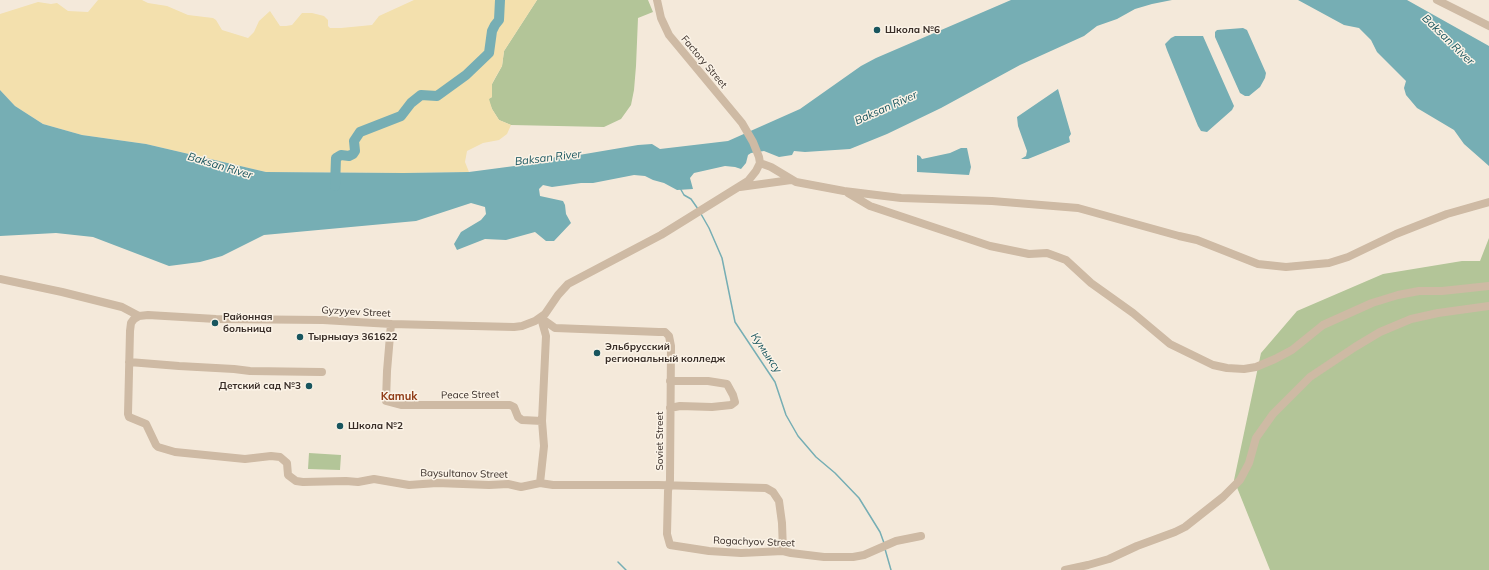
<!DOCTYPE html>
<meta charset="utf-8">
<style>
body{margin:0}
canvas{display:block;background:#f4e9da}
</style>
<canvas width="1489" height="570"></canvas>
<script>
const ctx = document.querySelector('canvas').getContext('2d');
ctx.lineJoin = 'round';
function fillPath(path, color) { ctx.fillStyle = color; ctx.fill(path, 'evenodd'); }
const poly = rows => new Path2D(rows.map(r => 'M' + r).join(''));
function strokePath(path, color, width, dash) { ctx.strokeStyle = color; ctx.lineWidth = width; ctx.lineCap = dash ? 'butt' : 'round'; ctx.setLineDash(dash || []); ctx.stroke(path); }
function write(font, color, halo, rows, align = 'center') {
  ctx.font = font + ' Mulish,sans-serif'; ctx.lineWidth = 3; ctx.setLineDash([]); ctx.textBaseline = 'middle'; ctx.strokeStyle = halo; ctx.fillStyle = color; for (const [text, x, y, turn = 0] of rows) {
    ctx.save(); ctx.translate(x, y); ctx.rotate((+turn || 0) * Math.PI / 180); ctx.textAlign = isNaN(turn) ? turn : align; if (halo) ctx.strokeText(text, 0, 0); ctx.fillText(text, 0, 0); ctx.restore();
  }
}
const green = poly([
 [537,0,648,0,653,12,638,18,636,66,634,90,631,105,621,119,604,127,511,125,499,120,492,109,488,99,492,97,492,84,502,66,504,51],
 [1489,238,1489,570,1270,570,1234,480,1261,353,1297,311,1383,274,1462,261,1480,261],
 [309,453,341,455,340,470,308,469]
]);
const sand = poly([
 [98,0,142,0,148,3,167,6,188,15,213,18,216,20,222,30,248,38,254,32,259,21,270,11,280,26,286,26,292,25,302,13,312,13,324,16,328,20,328,26,330,28,341,28,372,25,379,16,414,0,537,0,504,51,502,66,495,78,492,84,492,97,489,99,492,109,499,120,511,125,507,134,499,140,483,143,467,151,465,162,469,172,404,173,266,172,146,144,82,135,43,124,15,106,0,90,0,14,38,2,51,4,57,3,68,11,88,12]
]);
const water = poly([
 [1011,0,1172,0,1152,4,1135,9,1117,19,1097,26,1084,36,1020,65,941,108,887,134,850,149,805,152,794,151,792,155,779,157,764,151,751,153,748,155,746,163,741,169,735,167,725,166,694,173,690,178,693,189,677,190,664,183,653,180,645,176,634,175,593,183,581,183,552,187,543,185,539,189,540,196,563,201,565,205,566,214,571,223,554,241,546,241,535,232,506,240,485,239,457,250,454,244,461,232,481,220,486,214,485,207,471,203,416,221,264,235,222,256,200,262,169,266,93,237,56,233,0,236,0,90,15,106,43,124,82,135,146,144,266,172,404,173,469,172,522,165,560,156,579,155,638,145,652,144,660,149,728,141,800,109,861,66,876,58],
 [1298,0,1407,0,1489,46,1489,166,1464,144,1454,130,1417,108,1406,95,1404,88,1406,81,1377,52,1371,40,1359,28,1344,25],
 [1243,28,1247,30,1266,73,1265,78,1260,87,1249,96,1245,96,1240,93,1215,37,1215,32,1217,30],
 [1175,36,1203,36,1234,106,1232,110,1207,132,1201,131,1198,126,1167,50,1165,44,1171,38],
 [1058,89,1071,134,1069,137,1070,142,1028,159,1021,159,1026,156,1027,151,1018,126,1017,117],
 [961,148,967,148,971,167,969,175,917,172,917,155,920,156,922,159,950,153]
]);
const stream = poly([
 [680,188,684,195,691,199,698,209],
 [701,214,709,228,722,258,735,322,775,382,786,415,798,436,816,457,835,473,859,498,880,532,884,543],
 [885,549,891,570],
 [618,562,626,570]
]);
const river = poly([
 [335,186,336,158,341,155,349,156,353,154,355,151,354,141,360,132,401,116,411,103,421,95,437,96,466,75,489,53,492,31,495,25,499,20,500,0]
]);
const minor = poly([
 [657,0,661,18,669,35,742,123,753,142,759,157,760,163,756,171,748,181,661,235,568,284,558,295,545,314,535,321,522,326,514,327,391,324,323,320,216,319,148,315,139,316,134,319,131,323,130,331,128,414,129,417,146,424,156,445,158,447,175,452,245,459,271,456,280,457,287,463,288,475,296,481,303,482,346,481,358,482,374,479,409,485,437,483,489,485,508,484,521,487,540,483,553,485,658,485,766,488,773,492,779,501,782,523,783,551],
 [1437,0,1489,26],
 [760,163,771,167,796,182,844,191,901,198,992,201,1078,208,1179,236,1197,240,1258,264,1286,267,1329,263,1348,257,1396,234,1447,214,1489,202],
 [740,187,791,180],
 [848,193,870,206,990,246,1029,254,1047,253,1066,260,1091,283,1133,313,1170,344,1213,365,1227,368,1244,369,1256,367,1275,359,1292,350,1323,325,1372,303,1398,295,1419,291,1442,291,1489,286],
 [0,279,62,292,122,307,139,316],
 [541,318,555,328,659,332,665,332,669,336,671,346,670,480,668,491,667,534,670,545,709,551,741,553,783,551,791,553,824,557,853,557,864,555,896,541,921,536],
 [391,324,387,371,386,401,401,405,510,405,514,407,518,417,522,420,542,421],
 [129,362,179,366,234,369,250,371,322,372],
 [670,408,680,406,712,407,731,405,735,402,733,395,727,384,708,381,670,381],
 [540,483,544,446,542,421,546,336,541,318],
 [1065,570,1088,565,1109,559,1137,546,1175,532,1185,527,1223,497,1240,480,1249,463,1256,438,1273,414,1310,377,1355,347,1380,332,1411,319,1438,313,1489,306]
]);
const markers = [
 [877,30,4,"#18555e"],
 [215,323,4,"#18555e"],
 [300,337,4,"#18555e"],
 [597,353,4,"#18555e"],
 [309,386,4,"#18555e"],
 [340,426,4,"#18555e"]
];
const poiNames = [
 ["Школа №6",885,30],
 ["Районная",223,317],
 ["больница",223,329],
 ["Тырныауз 361622",308,337],
 ["Эльбрусский",605,347],
 ["региональный колледж",605,359],
 ["Детский сад №3",301,386,"right"],
 ["Школа №2",348,426]
];
const streetNames = [
 ["Factory Street",704,62,50],
 ["Gyzyyev Street",356,312,3],
 ["Peace Street",470,395,-1],
 ["Soviet Street",660,441,-90],
 ["Baysultanov Street",464,474,1],
 ["Rogachyov Street",754,542,2]
];
const waterNames = [
 ["Baksan River",1448,40,44],
 ["Baksan River",886,108,-24],
 ["Baksan River",548,158,-7],
 ["Baksan River",220,166,17],
 ["Кумыксу",766,353,56]
];
const neighbourhoodNames = [
 ["Kamuk",399,397]
];
fillPath(green, '#b3c598');
fillPath(sand, '#f3e0ad');
fillPath(water, '#76aeb4');
strokePath(stream, '#76aeb4', 1.5);
strokePath(river, '#76aeb4', 10);
strokePath(minor, '#cebaa4', 8);
for (const [x, y, r, color] of markers) { const dot = new Path2D(); dot.arc(x, y, r, 0, 2 * Math.PI); ctx.fillStyle = color; ctx.fill(dot); strokePath(dot, '#fbf3e7', 1.5); }
write('bold 10px', '#382d27', '#fbf3e7', poiNames, 'left');
write('10px', '#382d27', '#fbf3e7', streetNames);
write('italic 11px', '#18555e', '#fbf3e7', waterNames);
write('bold 11px', '#903c17', '#fbf3e7', neighbourhoodNames);
</script>
